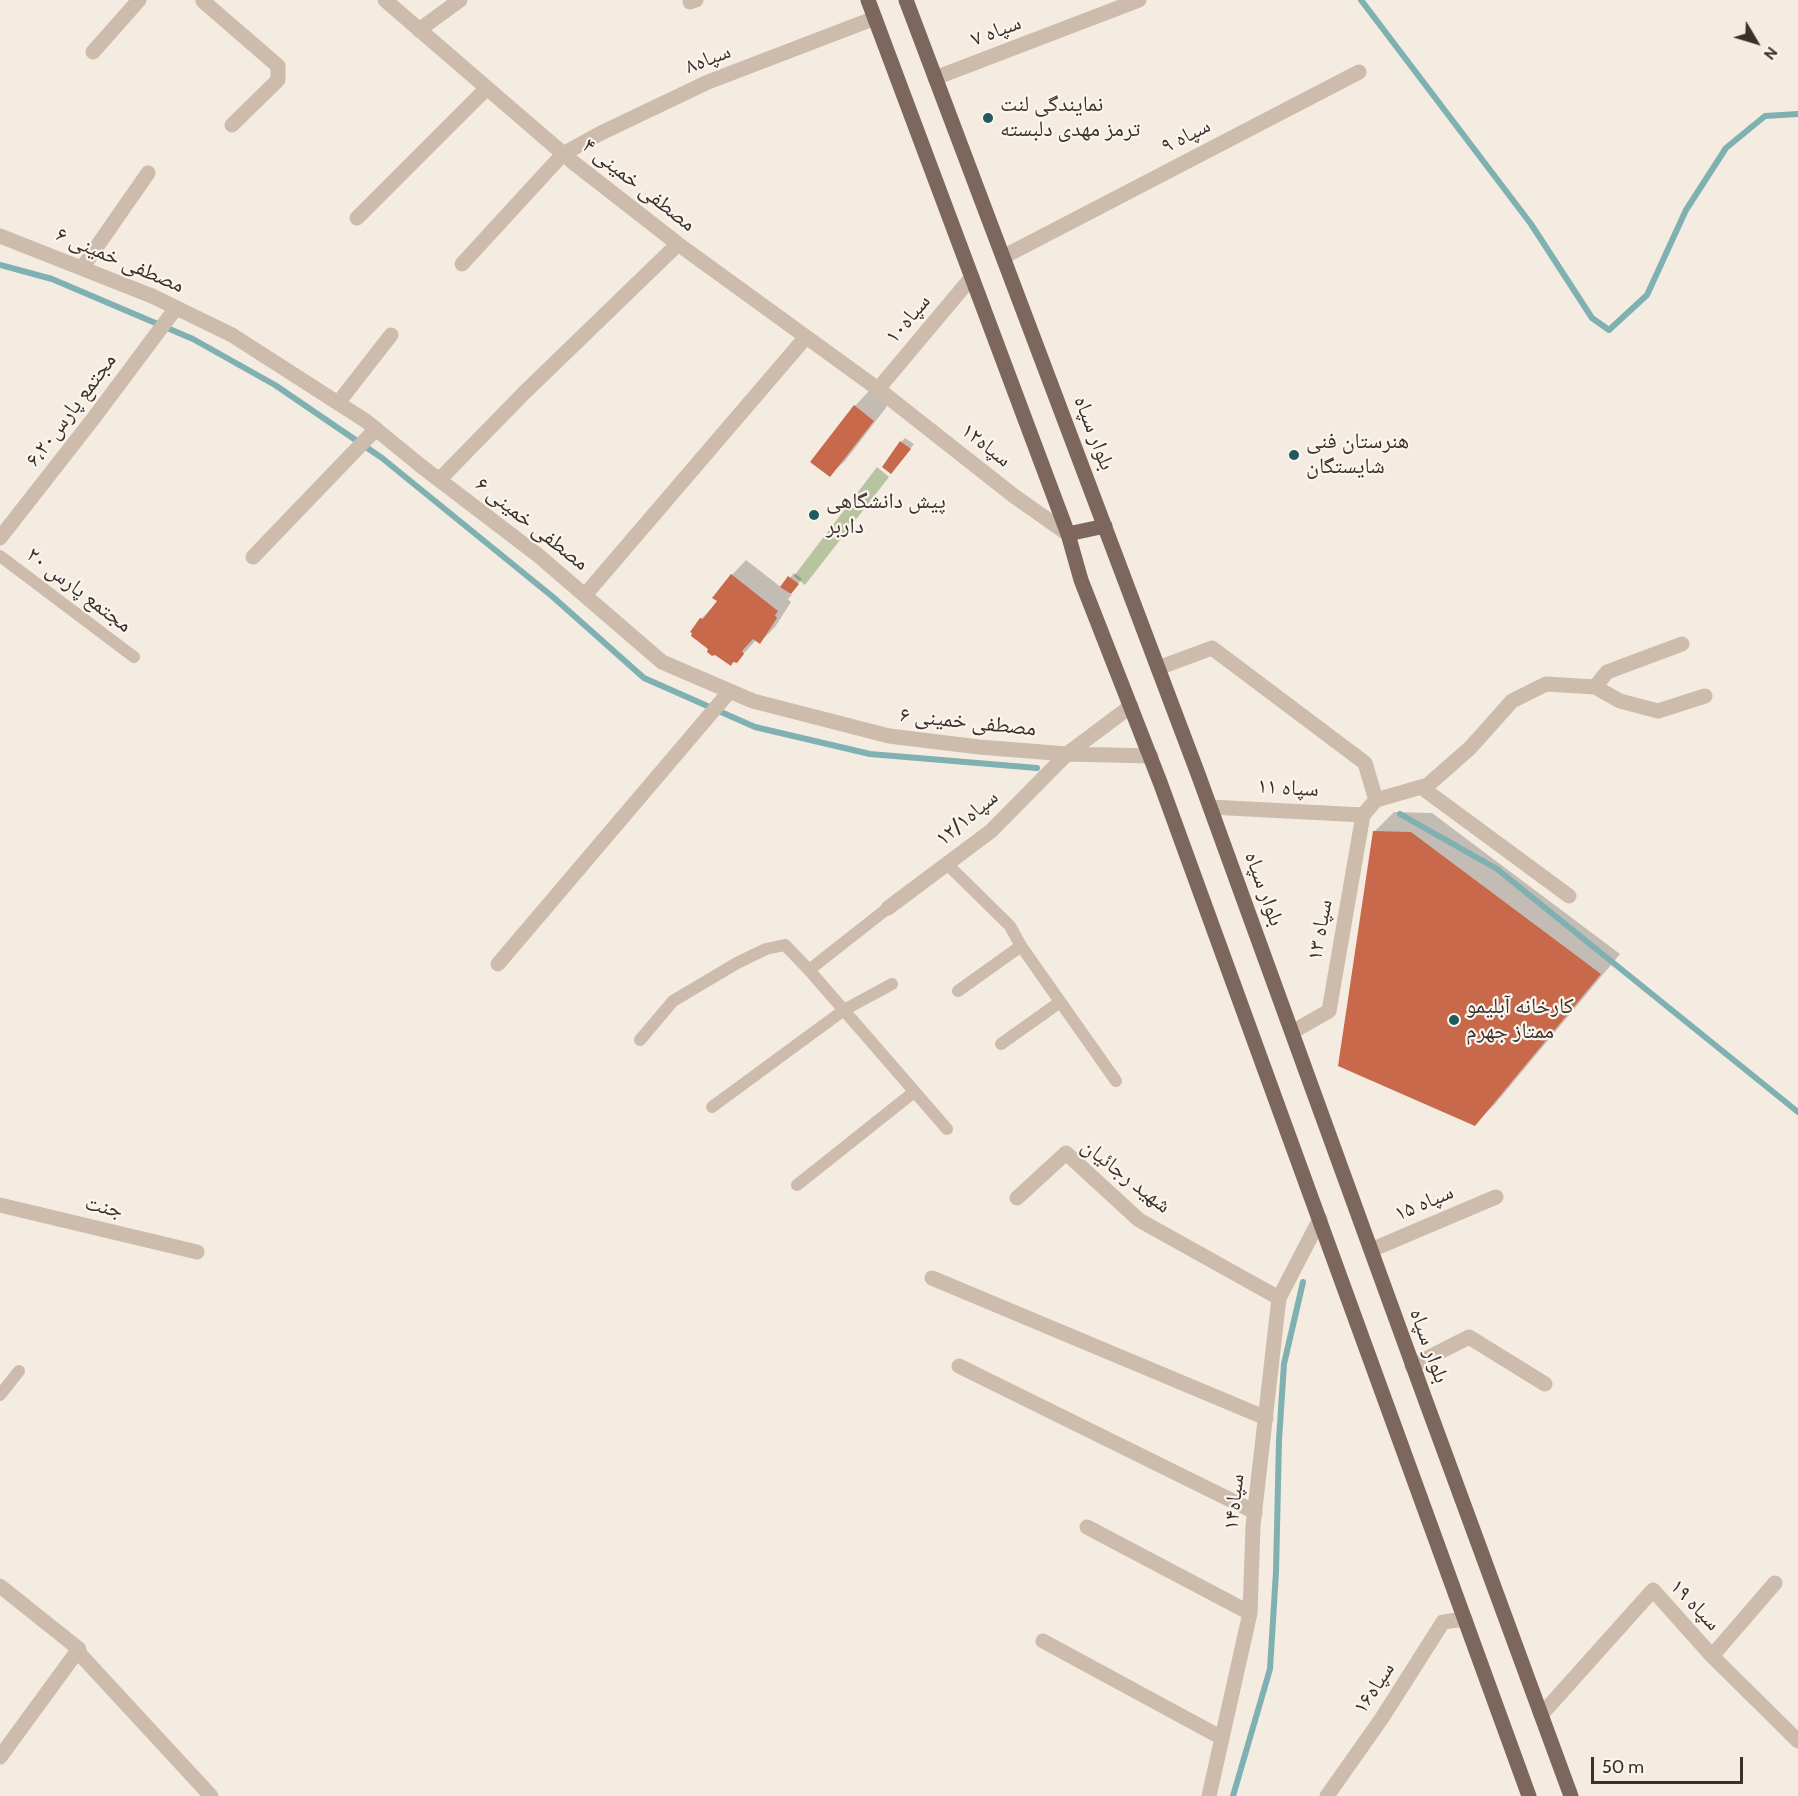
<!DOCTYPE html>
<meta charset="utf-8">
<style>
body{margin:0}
#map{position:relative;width:1798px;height:1796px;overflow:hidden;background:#f4ebe1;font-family:Cabin,sans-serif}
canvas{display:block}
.north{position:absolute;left:1726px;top:12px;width:60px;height:60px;-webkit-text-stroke:4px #fbf5ee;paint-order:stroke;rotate:128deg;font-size:16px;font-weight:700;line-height:24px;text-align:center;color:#3b302b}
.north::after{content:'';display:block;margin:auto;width:21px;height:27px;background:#3b302b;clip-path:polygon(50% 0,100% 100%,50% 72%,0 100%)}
.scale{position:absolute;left:1591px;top:1757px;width:152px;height:27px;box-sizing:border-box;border:3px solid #3b302b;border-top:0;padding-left:8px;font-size:18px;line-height:21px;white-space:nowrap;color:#3b302b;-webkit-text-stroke:4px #fbf5ee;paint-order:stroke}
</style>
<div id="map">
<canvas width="1798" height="1796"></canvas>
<div class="north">N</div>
<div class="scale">50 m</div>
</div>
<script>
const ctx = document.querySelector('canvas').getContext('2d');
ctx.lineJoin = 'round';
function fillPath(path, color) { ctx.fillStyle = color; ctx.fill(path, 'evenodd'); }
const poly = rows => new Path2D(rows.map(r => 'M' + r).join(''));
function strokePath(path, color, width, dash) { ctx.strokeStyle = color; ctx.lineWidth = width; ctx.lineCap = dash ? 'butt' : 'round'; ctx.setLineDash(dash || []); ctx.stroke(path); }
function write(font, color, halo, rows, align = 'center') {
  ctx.font = font + ' Cabin,"Noto Naskh Arabic",sans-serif'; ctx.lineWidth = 4.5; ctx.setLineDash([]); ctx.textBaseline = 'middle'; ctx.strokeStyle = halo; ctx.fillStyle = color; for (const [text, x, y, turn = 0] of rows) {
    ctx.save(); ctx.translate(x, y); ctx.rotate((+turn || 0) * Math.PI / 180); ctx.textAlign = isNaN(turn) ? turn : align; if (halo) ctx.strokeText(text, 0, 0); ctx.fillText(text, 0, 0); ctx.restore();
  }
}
const green = poly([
 [877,467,889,477,805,585,794,576]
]);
const shadow = poly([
 [869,391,888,405,845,461,830,475,855,406],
 [905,438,914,444,895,468,901,442],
 [746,560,782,588,794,573,802,579,789,594,792,595,788,599,791,602,775,627,760,642,757,639,736,662,710,649,701,619,719,601,715,598,732,575],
 [1394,812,1432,813,1620,954,1495,1104,1475,1124,1374,832]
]);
const stream = poly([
 [1361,0,1531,224,1592,318,1609,330,1647,295,1686,210,1726,148,1765,116,1798,114],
 [0,265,52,279,193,339,275,385,382,458,553,597,644,678,755,727,870,754,1037,768],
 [1400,814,1497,869,1798,1112],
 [1233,1796,1270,1669,1276,1572,1279,1440,1284,1364,1303,1282]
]);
const building = poly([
 [854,405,874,421,830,477,810,462],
 [900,441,911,449,891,474,882,467],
 [731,574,778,611,775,615,777,618,760,644,753,639,742,651,744,654,737,663,733,662,731,666,715,655,712,656,707,652,708,649,691,636,692,633,690,632,700,618,703,619,717,601,712,598],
 [788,576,799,584,791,594,780,587],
 [1373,831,1411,832,1601,974,1475,1126,1338,1066]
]);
const service = poly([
 [0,556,134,657],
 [947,864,1010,926,1021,946,1116,1081],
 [888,908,809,970,947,1129],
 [958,991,1021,946],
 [640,1040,673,1001,737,963,766,949,785,945,809,970],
 [1001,1044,1060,1002],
 [712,1107,844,1010,892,984],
 [797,1185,914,1092],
 [0,1395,19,1371]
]);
const minor = poly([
 [205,0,203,1,278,66,278,80,232,125],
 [385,0,574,163,678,244,878,389,1014,496,1068,534],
 [690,2,696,0],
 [419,30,460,0],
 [93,52,139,0],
 [935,78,1139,0],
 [357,218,487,88],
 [0,236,152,296,232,335,366,421,421,466,539,556,662,662,753,701,889,736,979,747,1067,754,1151,756],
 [1003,257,1359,72],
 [462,264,563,154,599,134,708,82,875,18],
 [82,268,148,173],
 [878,389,972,277],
 [338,403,391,335],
 [439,480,524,393,678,244],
 [0,538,93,419,176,308],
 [253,557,376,429],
 [585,595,806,337],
 [1158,668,1212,648,1365,763,1376,800],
 [1595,687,1620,701,1658,711,1705,696],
 [1421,787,1569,896],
 [1210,807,1363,815],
 [1363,815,1376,800,1428,785,1470,748,1512,701,1546,684,1595,687,1607,672,1682,644],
 [888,908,991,831,1067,754,1131,706],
 [498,964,730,691],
 [1292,1032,1329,1011,1363,815],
 [1017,1198,1066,1153,1139,1220,1279,1298],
 [1371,1250,1496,1197],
 [932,1278,1266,1418],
 [959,1366,1255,1512],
 [1412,1366,1469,1337,1545,1384],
 [1087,1527,1250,1613],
 [1043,1641,1222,1738],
 [77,1651,211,1796],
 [1712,1656,1775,1583],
 [1541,1715,1653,1590,1712,1656,1798,1741],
 [1209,1796,1250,1613,1253,1526,1279,1298,1320,1219],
 [1327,1796,1382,1718,1443,1622,1465,1619]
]);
const tertiary = poly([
 [0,1205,197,1252],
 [0,1586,79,1649,0,1757]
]);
const primary = poly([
 [868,0,1068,534,1081,580,1160,782,1529,1796],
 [906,0,1198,774,1425,1399,1571,1796],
 [1068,534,1105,526]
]);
const markers = [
 [988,118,6,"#1f5a5e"],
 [1294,455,6,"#1f5a5e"],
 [814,515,6,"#1f5a5e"],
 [1454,1020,6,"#1f5a5e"]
];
const streetNames = [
 ["سپاه ۷",996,31,-21],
 ["سپاه۸",708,59,-22],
 ["سپاه ۹",1186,136,-27],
 ["مصطفی خمینی ۴",639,185,38],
 ["مصطفی خمینی ۶",120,260,23],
 ["سپاه۱۰",908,319,-50],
 ["۶،مجتمع پارس۲۰",71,410,-53],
 ["بلوار سپاه",1094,433,69],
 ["سپاه۱۲",986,445,38],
 ["مصطفی خمینی ۶",532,524,38],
 ["مجتمع پارس ۲۰",79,590,37],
 ["مصطفی خمینی ۶",968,722,6],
 ["سپاه ۱۱",1288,788,3],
 ["سپاه۱۲/۱",967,818,-40],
 ["بلوار سپاه",1264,889,70],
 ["سپاه ۱۳",1320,930,-80],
 ["شهید رجائیان",1126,1176,38],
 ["سپاه ۱۵",1424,1203,-23],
 ["جنت",104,1207,13],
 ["بلوار سپاه",1429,1346,70],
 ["سپاه۱۴",1234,1502,-84],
 ["سپاه ۱۹",1695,1605,46],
 ["سپاه۱۶",1374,1688,-57]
];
const poiNames = [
 ["نمایندگی لنت",1000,105],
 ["ترمز مهدی دلبسته",1000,130],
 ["هنرستان فنی",1306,442],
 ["شایستگان",1306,467],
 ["پیش دانشگاهی",826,502],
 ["داربر",826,527],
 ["کارخانه آبلیمو",1466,1007],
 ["ممتاز جهرم",1466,1032]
];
fillPath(green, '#b8c4a0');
fillPath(shadow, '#0003');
strokePath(stream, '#7fb0b2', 6);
fillPath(building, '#c8694b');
strokePath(service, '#cdbbac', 12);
strokePath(minor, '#cdbbac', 15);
strokePath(tertiary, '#cdbbac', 15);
strokePath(primary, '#7d675c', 15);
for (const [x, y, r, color] of markers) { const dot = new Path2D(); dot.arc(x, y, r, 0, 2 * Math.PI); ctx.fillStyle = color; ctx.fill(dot); strokePath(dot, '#fbf5ee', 2); }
write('22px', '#3b302b', '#fbf5ee', streetNames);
write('22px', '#3b302b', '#fbf5ee', poiNames, 'left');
</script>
